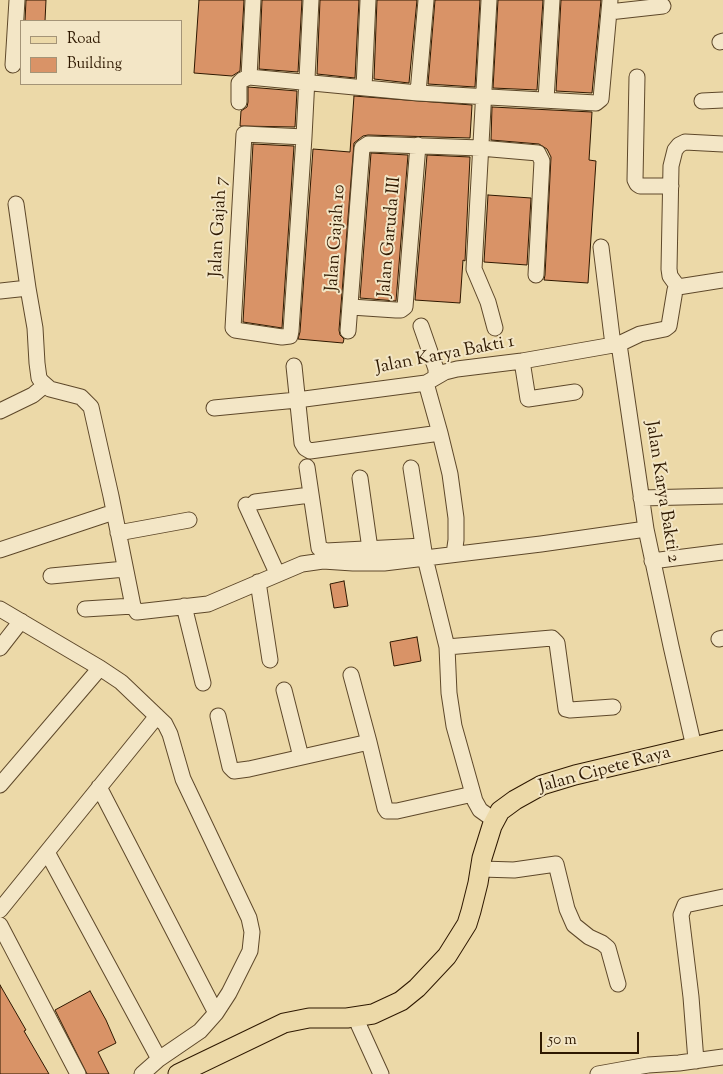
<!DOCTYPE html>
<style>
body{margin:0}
#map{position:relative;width:723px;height:1074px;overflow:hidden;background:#ecd9a8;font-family:"Sorts Mill Goudy",serif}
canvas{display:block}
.legend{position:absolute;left:20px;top:20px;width:162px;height:65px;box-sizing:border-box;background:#f3e6c6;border:1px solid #a49477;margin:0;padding:6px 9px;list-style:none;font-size:15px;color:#2e1800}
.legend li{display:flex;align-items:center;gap:10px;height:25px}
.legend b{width:25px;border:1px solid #a49477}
.scale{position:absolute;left:540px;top:1032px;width:99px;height:22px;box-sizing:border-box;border:2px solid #2e1800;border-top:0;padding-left:6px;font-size:15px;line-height:18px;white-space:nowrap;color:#2e1800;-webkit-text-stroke:4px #f3e6c6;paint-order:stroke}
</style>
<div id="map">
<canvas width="723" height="1074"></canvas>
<ul class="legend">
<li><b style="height:6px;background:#ecd9a8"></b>Road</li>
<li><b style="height:14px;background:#d99367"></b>Building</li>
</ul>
<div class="scale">50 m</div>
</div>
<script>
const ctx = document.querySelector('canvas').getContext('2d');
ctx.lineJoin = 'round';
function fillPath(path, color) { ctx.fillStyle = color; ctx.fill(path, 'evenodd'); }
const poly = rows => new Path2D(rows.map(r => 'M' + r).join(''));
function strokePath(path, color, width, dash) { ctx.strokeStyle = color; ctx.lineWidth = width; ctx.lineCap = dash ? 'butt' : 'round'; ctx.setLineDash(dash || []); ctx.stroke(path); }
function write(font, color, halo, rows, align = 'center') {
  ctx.font = font + ' "Sorts Mill Goudy",serif'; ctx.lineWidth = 4; ctx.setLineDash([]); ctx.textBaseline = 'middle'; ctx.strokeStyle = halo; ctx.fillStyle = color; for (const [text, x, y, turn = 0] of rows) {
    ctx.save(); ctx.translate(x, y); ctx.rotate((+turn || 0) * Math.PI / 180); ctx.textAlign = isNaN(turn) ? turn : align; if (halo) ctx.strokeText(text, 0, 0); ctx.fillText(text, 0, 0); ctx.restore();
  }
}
const building = poly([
 [26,0,46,0,45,21,25,21,26,0],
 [199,0,244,0,240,71,232,76,194,73,199,0],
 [262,0,302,0,298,72,259,69,262,0],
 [320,0,359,0,355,78,317,74,320,0],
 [377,0,417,0,409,83,374,79,377,0],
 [435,0,480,0,475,87,428,84,435,0],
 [498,0,543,0,537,90,493,88,498,0],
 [561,0,601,0,592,93,556,91,561,0],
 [248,87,297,91,295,127,240,126,241,111,247,107,248,102,248,87],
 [354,96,472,105,470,138,368,135,363,136,354,143,339,330,340,335,344,339,343,343,298,339,300,332,313,149,350,152,354,96],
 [492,107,592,112,589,160,596,161,588,283,544,280,545,275,551,157,547,149,539,144,491,140,492,107],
 [253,144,294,146,282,328,243,322,253,144],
 [371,153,408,155,396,301,360,298,371,153],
 [427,155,470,157,465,261,463,260,460,303,415,300,427,155],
 [488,195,531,198,527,265,484,262,488,195],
 [344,581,348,606,334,608,330,584,344,581],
 [417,637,421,661,394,666,390,642,417,637],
 [0,985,26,1030,24,1031,49,1074,0,1074,0,985],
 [90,991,106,1020,116,1043,98,1052,109,1074,87,1074,55,1010,90,991]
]);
const minor = poly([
 [489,0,474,269,488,302,495,328],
 [609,12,663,6],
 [720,42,723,41],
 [13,65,17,0],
 [249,77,253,0],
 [637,77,635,180,637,184,640,186,671,186],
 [364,88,368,0],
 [418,93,426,0],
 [546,100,552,0],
 [702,101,723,100],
 [239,102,239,83,242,80,249,77,418,93,596,103,601,99,610,0],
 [304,137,244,134,233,328,235,330,282,337,290,336,291,331,304,137,311,0],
 [16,204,28,288],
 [601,247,613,345],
 [678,287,670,276,669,269,671,166,675,150,679,145,685,142,723,144],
 [678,287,723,280],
 [0,291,28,288,35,328,37,363,39,378,42,382,50,389,81,397,91,407,111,496,133,606,137,612,208,604,302,564,323,561,353,563,384,563,541,544,646,529],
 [351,307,396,310,401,310,405,307,418,145],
 [421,326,436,369,436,377],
 [348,331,362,148,368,144,480,148,538,153,542,161,536,275],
 [619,344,646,529,671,646,694,747],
 [522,361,528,399,575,392],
 [294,366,302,443,305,448,310,451,440,433,450,474,456,518,456,540,454,554],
 [426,383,440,433],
 [214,408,297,400,426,383,445,372,457,369,522,361,619,344,640,334,665,329,669,326,675,290,678,287],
 [0,411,33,395,45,385],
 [307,467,319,548,326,551,423,546],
 [411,468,425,558,447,647,552,638,557,643,566,709,570,710,613,707],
 [360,478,370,549],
 [641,498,723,496],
 [255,502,310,495],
 [246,505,277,573],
 [118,533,189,520],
 [0,550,114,512],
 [652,561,723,552],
 [51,576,125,569],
 [258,582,270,660],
 [184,606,203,683],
 [0,609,100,668,121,682,165,724,170,734,183,779,249,918,252,932,250,951,229,993,216,1013,200,1031,159,1059,142,1074],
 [85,609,133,606],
 [719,639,723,638],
 [447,647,449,693,454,726,475,801,480,810,494,820],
 [0,648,21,621],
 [351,675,369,742],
 [284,690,301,757],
 [218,716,230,767,234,771,249,769,369,742,385,808,387,811,397,811,473,794],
 [0,785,100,668],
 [99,787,216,1013],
 [47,852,159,1059],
 [481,869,514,870,556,864,567,909,574,925,589,937,602,943,608,948,618,984],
 [0,910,157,716],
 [0,925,78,1074],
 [355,1017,381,1074],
 [696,1061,691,997,681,915,685,905,723,897],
 [598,1074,648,1065,679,1063,723,1057]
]);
const major = poly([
 [178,1074,284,1023,309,1018,347,1018,373,1014,401,1001,417,988,447,956,467,924,471,911,478,883,482,858,492,826,500,811,515,800,542,785,575,775,723,740]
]);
const streetNames = [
 ["Jalan Gajah 7",220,227,-87],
 ["Jalan Garuda III",391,237,-85],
 ["Jalan Gajah 10",337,238,-86],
 ["Jalan Karya Bakti 1",445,356,-11],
 ["Jalan Karya Bakti 2",661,492,81],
 ["Jalan Cipete Raya",605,771,-15]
];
fillPath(building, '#d99367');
strokePath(building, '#2e1800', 1);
strokePath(minor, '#5e482a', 17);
strokePath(major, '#2e1800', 21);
strokePath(minor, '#f3e6c6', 15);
strokePath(major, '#ecd9a8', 19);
write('18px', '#2e1800', '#f3e6c6', streetNames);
</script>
